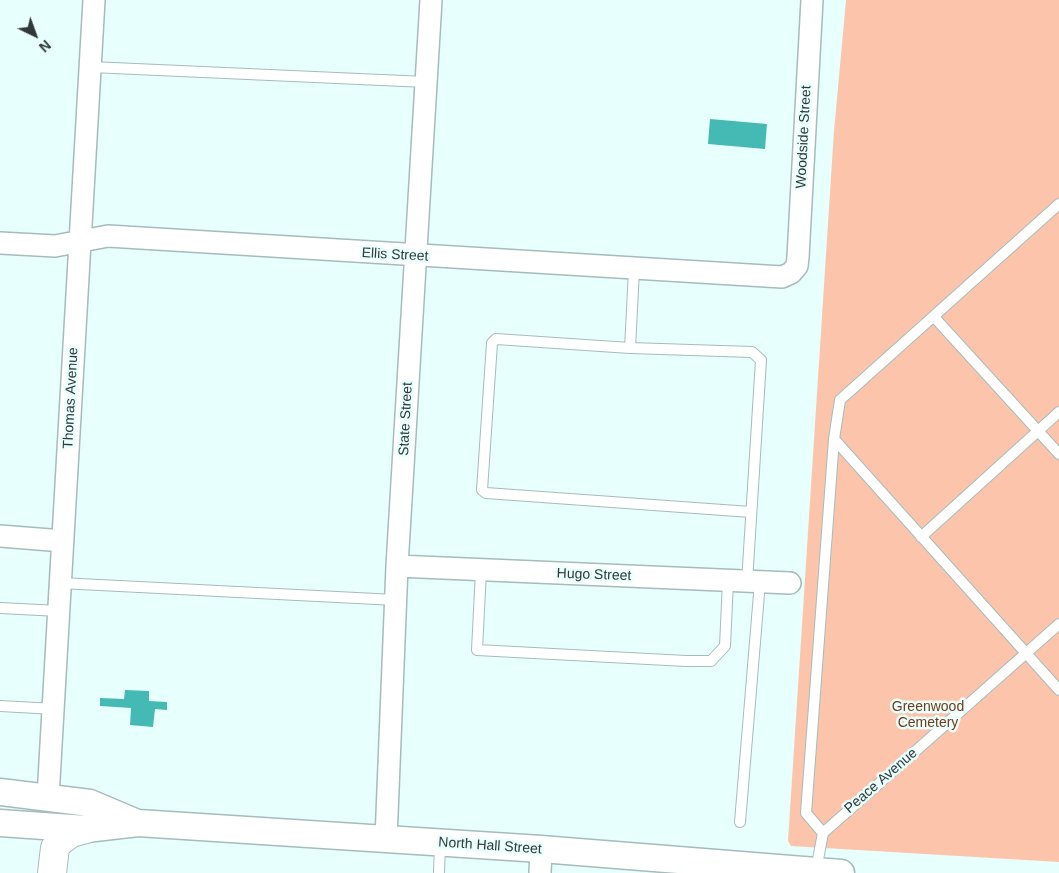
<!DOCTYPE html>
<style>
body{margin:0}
#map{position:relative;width:1059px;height:873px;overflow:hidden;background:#e7fffd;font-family:Helvetica,sans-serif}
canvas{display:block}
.north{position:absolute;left:10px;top:10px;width:50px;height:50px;-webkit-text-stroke:4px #e7fffd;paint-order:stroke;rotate:138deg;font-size:14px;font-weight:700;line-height:20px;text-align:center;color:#303938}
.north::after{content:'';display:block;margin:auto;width:18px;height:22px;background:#303938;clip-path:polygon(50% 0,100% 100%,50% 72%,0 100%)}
</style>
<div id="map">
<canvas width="1059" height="873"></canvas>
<div class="north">N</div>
</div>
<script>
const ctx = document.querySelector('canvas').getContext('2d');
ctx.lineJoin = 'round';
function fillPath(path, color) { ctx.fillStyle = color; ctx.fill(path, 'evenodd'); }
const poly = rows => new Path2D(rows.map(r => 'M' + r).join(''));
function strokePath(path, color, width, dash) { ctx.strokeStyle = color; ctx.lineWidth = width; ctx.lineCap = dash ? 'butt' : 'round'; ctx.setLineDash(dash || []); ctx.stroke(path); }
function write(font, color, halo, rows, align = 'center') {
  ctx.font = font + ' Helvetica,sans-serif'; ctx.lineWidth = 5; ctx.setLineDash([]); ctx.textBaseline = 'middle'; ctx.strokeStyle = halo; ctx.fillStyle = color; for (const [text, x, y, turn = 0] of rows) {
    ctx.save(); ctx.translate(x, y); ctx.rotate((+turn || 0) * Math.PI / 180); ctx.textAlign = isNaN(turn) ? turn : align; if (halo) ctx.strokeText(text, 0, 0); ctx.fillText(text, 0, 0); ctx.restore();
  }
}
const green = poly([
 [846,0,1059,0,1059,862,791,846,788,841,834,131]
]);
const water = poly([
 [710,119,767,124,765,149,708,144],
 [125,690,149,691,149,701,167,702,167,710,155,709,153,727,130,725,131,708,100,706,100,698,124,699]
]);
const service = poly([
 [91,67,426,82],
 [634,270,630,348,752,352,761,360,747,582],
 [934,317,1059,454],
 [630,348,496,339,492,343,482,490,486,493,751,512],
 [834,439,840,400,1059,204],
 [921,537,1059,412],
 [481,570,477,650,686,661,711,661,725,646,728,581],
 [60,583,396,600],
 [0,608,59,611],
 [0,706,55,709],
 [740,822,760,582],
 [823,833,806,813,834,439,1059,690],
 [816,870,823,833,1059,624],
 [439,873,440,844]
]);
const minor = poly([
 [0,243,55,246,108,236,782,277,791,273,797,266,798,257,812,0],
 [0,536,63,541],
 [397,566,790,583],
 [48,797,94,0],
 [386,839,397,566,431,0],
 [540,873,541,849]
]);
const tertiary = poly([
 [0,792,90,803,135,822],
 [0,823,86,829,138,823,541,849,841,873]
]);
const secondary = poly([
 [52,873,55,848,59,842,71,833,86,829]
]);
const streetNames = [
 ["Woodside Street",804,137,-87],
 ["Ellis Street",395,255,3],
 ["Thomas Avenue",71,398,-87],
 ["State Street",406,419,-87],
 ["Hugo Street",594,575,2],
 ["Peace Avenue",881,781,-41],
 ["North Hall Street",490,846,4]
];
const parkNames = [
 ["Greenwood",928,707],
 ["Cemetery",928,723]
];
fillPath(green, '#fcc5ab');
fillPath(water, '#45bab4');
strokePath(service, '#a6bcba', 12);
strokePath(minor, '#a6bcba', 24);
strokePath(tertiary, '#a6bcba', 29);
strokePath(secondary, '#a6bcba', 30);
strokePath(service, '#fff', 10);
strokePath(minor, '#fff', 21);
strokePath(tertiary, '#fff', 26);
strokePath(secondary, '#fff', 28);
write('14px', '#303938', '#e7fffd', streetNames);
write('14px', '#753917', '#e7fffd', parkNames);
</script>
